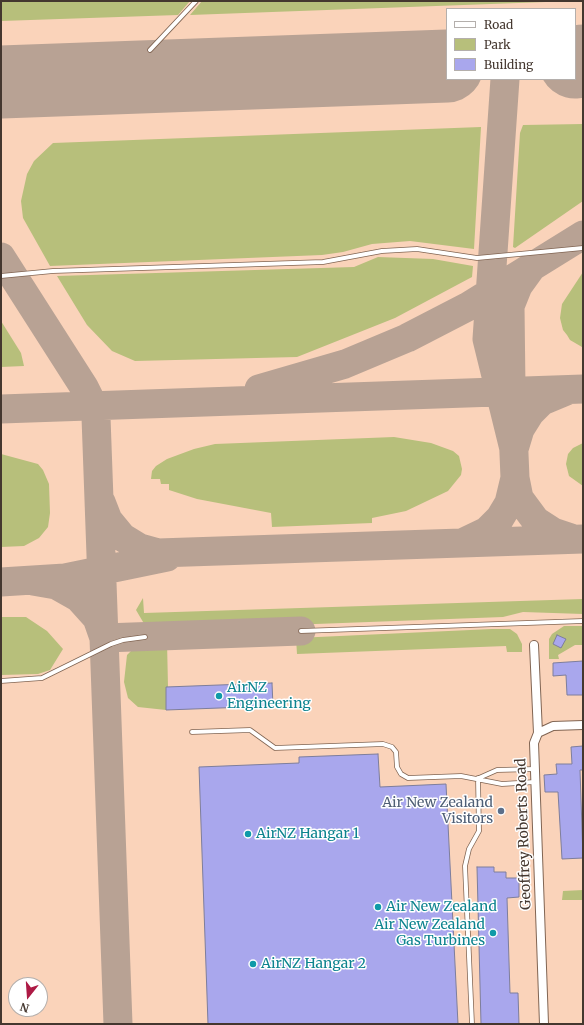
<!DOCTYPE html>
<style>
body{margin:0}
#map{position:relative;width:584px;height:1025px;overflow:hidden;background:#fbe0d0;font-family:Merriweather,serif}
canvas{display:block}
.frame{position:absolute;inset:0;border:2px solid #44372f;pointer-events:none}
.legend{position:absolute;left:446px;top:8px;width:130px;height:72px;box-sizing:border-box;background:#fff;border:1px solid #b4afac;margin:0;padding:5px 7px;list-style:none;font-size:12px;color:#44372f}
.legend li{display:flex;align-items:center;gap:8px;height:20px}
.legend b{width:20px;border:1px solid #b4afac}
.north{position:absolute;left:8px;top:977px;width:40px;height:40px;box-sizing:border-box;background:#fff;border:1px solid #b4afac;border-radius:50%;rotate:197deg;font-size:11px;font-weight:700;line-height:16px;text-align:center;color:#44372f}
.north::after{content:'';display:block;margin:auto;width:14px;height:18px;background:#ad1a45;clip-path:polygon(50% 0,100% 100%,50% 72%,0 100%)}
</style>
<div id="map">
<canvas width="584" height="1025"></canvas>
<div class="frame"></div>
<ul class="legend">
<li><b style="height:5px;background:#fff"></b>Road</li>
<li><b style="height:11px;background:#b7bf7b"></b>Park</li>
<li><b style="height:11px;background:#a9a7ed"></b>Building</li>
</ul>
<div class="north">N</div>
</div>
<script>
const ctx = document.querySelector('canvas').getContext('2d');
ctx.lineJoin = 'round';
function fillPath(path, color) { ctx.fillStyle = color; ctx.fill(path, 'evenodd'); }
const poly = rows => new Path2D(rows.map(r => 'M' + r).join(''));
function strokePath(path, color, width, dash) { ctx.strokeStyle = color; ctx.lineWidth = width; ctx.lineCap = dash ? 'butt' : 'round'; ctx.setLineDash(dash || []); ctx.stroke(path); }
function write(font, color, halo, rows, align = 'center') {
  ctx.font = font + ' Merriweather,serif'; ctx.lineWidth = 3; ctx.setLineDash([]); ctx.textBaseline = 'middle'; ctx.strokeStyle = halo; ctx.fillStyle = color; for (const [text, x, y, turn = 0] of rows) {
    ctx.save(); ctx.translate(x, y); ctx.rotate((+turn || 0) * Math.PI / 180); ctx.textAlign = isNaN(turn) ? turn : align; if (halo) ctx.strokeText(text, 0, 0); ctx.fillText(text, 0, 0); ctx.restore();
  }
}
const built = poly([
 [1,1,583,1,583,1024,1,1024],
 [447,9,575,9,575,79,447,79],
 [16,985,40,985,40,1009,16,1009]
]);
const green = poly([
 [1,1,190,1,178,15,1,21],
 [202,1,573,1,190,15],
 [583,124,583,201,515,248,513,247,520,133,523,125],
 [481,127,474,249,410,241,372,244,343,252,322,255,50,266,23,218,21,201,27,174,34,161,53,143],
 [378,257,433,259,473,266,472,277,395,318,297,357,135,361,112,351,87,325,57,276,354,267],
 [583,272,583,347,582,347,570,340,567,335,563,330,560,318,562,304],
 [1,321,21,353,24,366,1,367],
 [394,437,431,443,453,451,459,456,462,469,461,475,448,491,406,511,372,518,372,523,272,527,271,513,197,499,169,490,169,484,161,484,160,479,151,479,152,471,156,466,167,459,194,449,215,444],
 [583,443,583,486,569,476,566,464,568,454,573,448],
 [1,454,38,464,43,470,49,484,50,513,48,527,39,538,24,546,1,547],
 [143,598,144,613,583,599,583,614,523,612,503,617,155,630,146,627,136,610],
 [1,617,26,617,47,631,63,649,50,670,38,674,1,675],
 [564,626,583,626,583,645,575,645,558,655,559,659,549,659,549,639,552,634],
 [492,629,510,629,517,634,522,644,522,652,507,652,506,646,297,654,296,638],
 [167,641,168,687,166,687,166,710,138,707,128,698,124,682,127,655,137,645,142,643],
 [583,890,583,900,562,900,563,891]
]);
const taxiway = poly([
 [577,61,583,62],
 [505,79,487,339,514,449],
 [1,84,9,82],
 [1,257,84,387,90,399,96,417,118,1024],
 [259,389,345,364,407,338,467,307,583,235],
 [511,389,510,306,518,286,531,268],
 [1,409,583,389],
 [514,449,520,429,530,413,542,401,566,391],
 [515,478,519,498,536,521,553,532,571,538],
 [101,502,108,520,122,537,140,548,158,553,583,539],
 [464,542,487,531,500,518,509,503,515,478,513,430],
 [33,581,56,585,79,598,97,618,104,638,301,631],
 [1,582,65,578,167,557]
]);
const runway = poly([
 [575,62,583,61],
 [1,82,447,66]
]);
const building = poly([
 [557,635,566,639,561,648,553,644,557,635],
 [583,661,583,695,567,695,566,675,553,676,553,663,583,661],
 [272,683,273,706,166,710,166,687,272,683],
 [583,746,583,770,580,770,583,858,562,859,558,792,545,792,544,775,557,774,556,764,572,764,571,747,583,746],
 [378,754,380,787,446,784,458,1024,208,1024,199,767,299,763,299,757,378,754],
 [477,867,494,867,494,872,506,872,506,878,519,878,519,897,507,898,510,993,518,993,519,1024,481,1024,477,867]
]);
const service = poly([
 [150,50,196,1],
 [1,276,53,271,323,262,382,251,417,249,477,258,583,248],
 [301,631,583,621],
 [1,681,42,678,111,644,123,640,145,637],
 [192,732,250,730,275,748,383,744,392,747,396,752,397,767,401,774,408,778,461,776,502,784,535,782],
 [479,778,497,770,535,769],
 [472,1024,465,866,469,849,479,831,478,778]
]);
const minor = poly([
 [534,645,538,733,534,743,544,1024],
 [538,733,553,726,583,725]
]);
const markers = [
 [219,696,4,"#0f9aa8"],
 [501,811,4,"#5c6f8a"],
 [248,834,4,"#0f9aa8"],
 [378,907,4,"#0f9aa8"],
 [493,933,4,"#0f9aa8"],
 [253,964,4,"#0f9aa8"]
];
const cultureNames = [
 ["AirNZ",227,688],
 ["Engineering",227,704],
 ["AirNZ Hangar 1",256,834],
 ["Air New Zealand",386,907],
 ["Air New Zealand",485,925,"right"],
 ["Gas Turbines",485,941,"right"],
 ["AirNZ Hangar 2",261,964]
];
const serviceNames = [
 ["Air New Zealand",493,803],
 ["Visitors",493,819]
];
const streetNames = [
 ["Geoffrey Roberts Road",524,834,-92]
];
fillPath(built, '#fad3ba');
fillPath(green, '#b7bf7b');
strokePath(taxiway, '#b8a294', 29);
strokePath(runway, '#b8a294', 73);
fillPath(building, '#a9a7ed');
strokePath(building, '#7e7e9c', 1);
strokePath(service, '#816553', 5.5);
strokePath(minor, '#816553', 10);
strokePath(service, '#fff', 4);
strokePath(minor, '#fff', 8);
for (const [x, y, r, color] of markers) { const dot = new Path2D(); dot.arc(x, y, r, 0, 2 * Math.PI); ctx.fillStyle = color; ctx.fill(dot); strokePath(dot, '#fff', 1.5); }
write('14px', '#0d838f', '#fff', cultureNames, 'left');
write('14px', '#4e5e75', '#fff', serviceNames, 'right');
write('14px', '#44372f', '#fff', streetNames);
</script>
